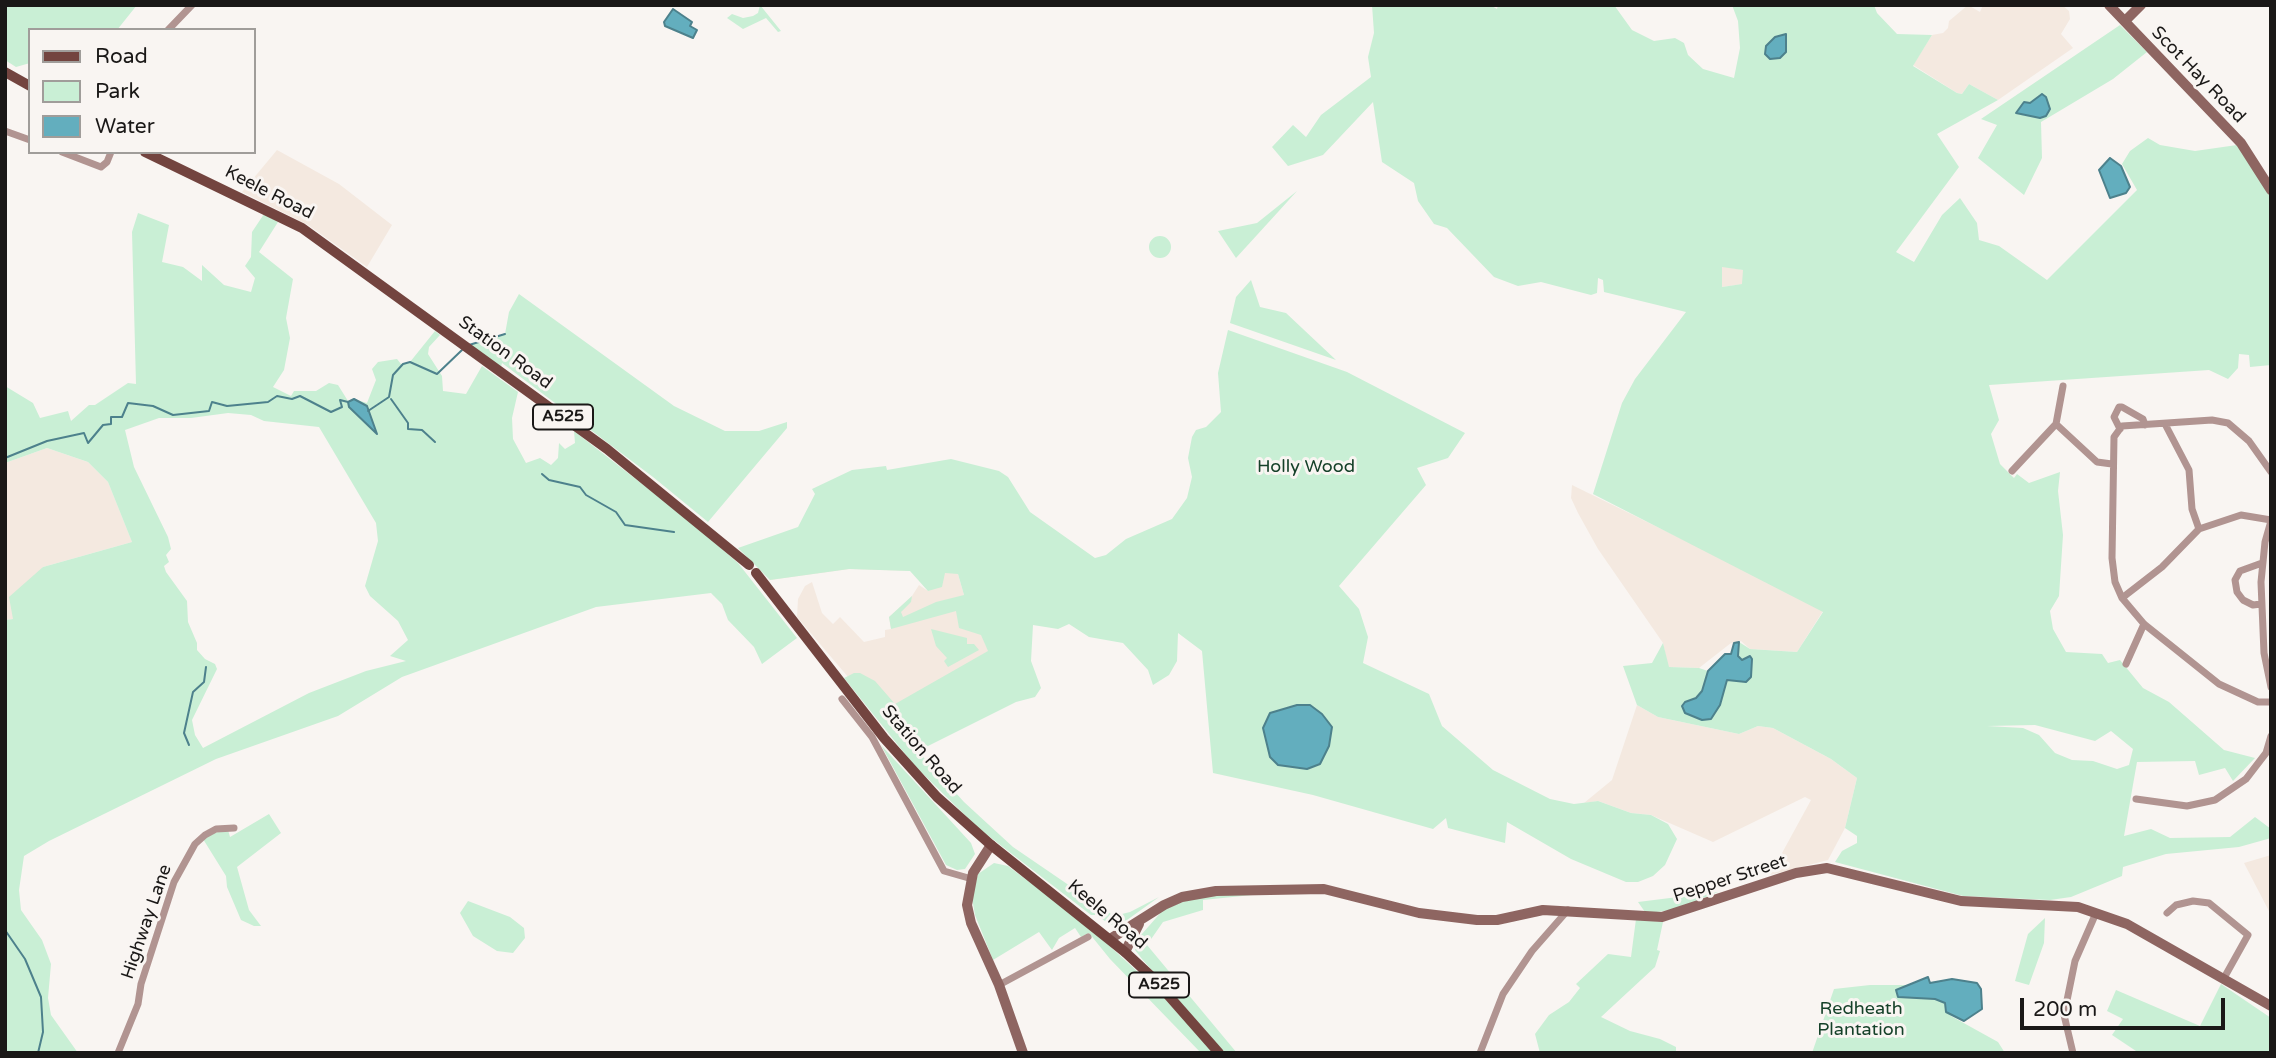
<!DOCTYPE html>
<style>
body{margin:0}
#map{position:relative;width:2276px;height:1058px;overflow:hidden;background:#f9f5f2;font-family:"Varela Round",sans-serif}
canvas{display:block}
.frame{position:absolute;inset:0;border:7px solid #1a1817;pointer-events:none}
.legend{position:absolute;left:28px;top:28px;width:228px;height:126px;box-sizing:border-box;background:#f9f5f2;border:2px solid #a09d9a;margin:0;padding:9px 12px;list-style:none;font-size:21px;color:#1a1817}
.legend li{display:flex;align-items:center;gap:14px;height:35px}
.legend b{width:35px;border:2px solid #a09d9a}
.scale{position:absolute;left:2020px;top:998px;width:205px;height:32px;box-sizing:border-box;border:4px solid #1a1817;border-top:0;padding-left:9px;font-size:21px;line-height:24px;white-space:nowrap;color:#1a1817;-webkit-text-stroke:5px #f9f5f2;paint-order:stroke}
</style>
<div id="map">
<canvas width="2276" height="1058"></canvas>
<div class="frame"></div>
<ul class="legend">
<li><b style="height:9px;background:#73443f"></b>Road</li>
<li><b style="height:19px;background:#c9efd5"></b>Park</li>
<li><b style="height:19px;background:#63aebe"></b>Water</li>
</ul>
<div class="scale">200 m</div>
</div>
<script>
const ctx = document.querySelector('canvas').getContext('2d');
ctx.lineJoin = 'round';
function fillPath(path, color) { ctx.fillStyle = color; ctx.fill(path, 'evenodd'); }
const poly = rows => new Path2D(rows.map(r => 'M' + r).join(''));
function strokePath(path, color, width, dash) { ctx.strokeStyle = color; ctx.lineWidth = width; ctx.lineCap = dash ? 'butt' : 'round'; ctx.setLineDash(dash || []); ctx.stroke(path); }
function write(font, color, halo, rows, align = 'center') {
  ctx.font = font + ' "Varela Round",sans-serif'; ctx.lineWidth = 6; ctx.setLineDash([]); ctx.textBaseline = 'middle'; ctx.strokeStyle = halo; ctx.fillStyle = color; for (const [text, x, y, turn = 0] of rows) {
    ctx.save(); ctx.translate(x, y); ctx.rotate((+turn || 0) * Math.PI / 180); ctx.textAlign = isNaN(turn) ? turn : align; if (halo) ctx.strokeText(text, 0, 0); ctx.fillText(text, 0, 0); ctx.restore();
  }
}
const built = poly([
 [1968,5,1980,12,1983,5,2062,5,2069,11,2070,19,2061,34,2073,48,1998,100,1969,84,1962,94,1957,93,1913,65,1932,35,1943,33,1948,28,1949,21],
 [277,150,339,184,392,225,367,267,308,225,242,192],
 [1722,266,1743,270,1743,284,1722,287],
 [47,448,88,462,108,482,132,542,43,567,13,619,5,620,5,463],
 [1572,485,1686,541,1823,611,1797,652,1750,649,1741,641,1731,643,1699,668,1668,667,1663,643,1598,549,1578,513,1571,498],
 [748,557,929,557,1219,641,958,574,964,595,986,629,985,643,990,653,912,752,797,617,798,599,805,586,812,582,822,613,833,624,840,617,864,642,885,637,885,630,891,629,889,617,912,596,919,585,928,591,911,571,850,569,770,580],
 [1637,705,1658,717,1739,734,1758,726,1773,728,1831,759,1857,778,1845,828,1828,860,1770,875,1811,800,1805,797,1713,842,1651,815,1631,813,1598,801,1584,803,1612,780],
 [2271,855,2271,915,2244,863]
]);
const green = poly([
 [5,5,137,5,117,30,30,30,30,63,16,67,5,60],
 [760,5,781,31,778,32,766,18,743,29,727,18,732,14,743,18,753,16,758,13],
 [1372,5,1490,5,1497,9,1498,5,1614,5,1632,30,1654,41,1675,38,1684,43,1688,55,1703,69,1734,78,1740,48,1738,21,1732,5,1874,5,1877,13,1897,34,1932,35,1913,66,1957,93,1962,94,1969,84,1998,100,1937,134,1959,167,1896,252,1914,262,1942,215,1960,198,1977,223,1979,240,1999,246,2047,280,2137,190,2122,164,2130,151,2148,138,2160,145,2195,151,2237,145,2271,198,2271,365,2250,367,2249,355,2239,354,2238,368,2228,379,2209,370,1989,385,1999,420,1991,434,2000,464,2014,478,2017,474,2029,483,2060,472,2058,491,2063,535,2059,596,2050,611,2053,629,2066,652,2102,654,2108,663,2120,660,2143,688,2169,702,2224,750,2255,758,2233,781,2225,768,2199,775,2195,761,2137,762,2124,836,2151,829,2170,838,2230,837,2255,817,2271,829,2271,838,2239,847,2166,854,2123,867,2122,876,2071,897,2050,900,1963,896,1835,862,1842,851,1857,843,1857,836,1845,828,1857,778,1831,759,1773,728,1758,726,1739,734,1658,717,1637,705,1623,666,1652,663,1663,643,1669,667,1699,668,1708,671,1702,691,1696,699,1685,702,1685,713,1702,720,1711,719,1720,705,1727,680,1742,660,1738,656,1739,642,1750,649,1797,652,1823,612,1593,494,1622,403,1635,379,1686,312,1604,292,1603,280,1598,278,1597,293,1591,295,1541,282,1518,286,1494,277,1447,228,1434,224,1418,201,1414,183,1382,162,1373,102,1323,155,1288,166,1272,147,1293,125,1306,137,1321,115,1371,77,1368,57,1374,33],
 [1722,267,1743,270,1742,284,1722,287],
 [2035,725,2095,741,2111,731,2133,749,2129,765,2117,769,2093,761,2072,760,2055,753,2039,735,2023,728,1987,726],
 [2120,25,2147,52,2113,79,2041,122,2042,158,2024,195,1978,158,1997,125,1981,119],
 [1297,191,1278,212,1236,258,1218,231,1257,223],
 [138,213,169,225,162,262,183,267,202,281,202,265,224,285,251,292,255,278,245,266,251,257,252,232,264,214,278,222,259,252,293,279,286,318,290,338,284,370,273,387,291,396,294,391,316,391,329,383,338,385,348,401,354,399,367,403,376,380,372,369,378,362,397,359,401,364,410,362,435,331,440,335,429,347,428,354,442,376,443,391,466,394,482,366,518,392,512,418,513,439,526,463,540,458,551,465,558,458,559,443,565,449,575,443,574,431,691,522,738,563,797,638,762,664,754,647,728,620,722,604,711,593,596,607,402,677,338,716,216,759,49,841,24,856,19,890,21,910,42,940,51,964,48,998,51,1015,78,1053,5,1053,5,620,13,619,9,597,43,567,132,542,108,482,88,462,47,448,5,463,5,386,33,403,40,418,68,411,71,421,89,405,95,405,128,383,136,384,132,232],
 [228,413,251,415,264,421,319,427,376,523,378,541,365,586,370,596,398,621,408,640,390,656,406,661,366,671,309,693,203,748,195,735,192,720,217,669,215,664,205,659,197,650,197,643,188,622,187,601,166,572,164,566,169,562,166,555,171,549,168,537,134,467,125,430,159,418,191,418],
 '1149 247a11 11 0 1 1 22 0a11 11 0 1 1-22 0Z',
 [1251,280,1260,307,1286,313,1336,360,1230,323,1236,297],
 [519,294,674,406,725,431,759,431,787,422,787,428,708,522,653,477,502,363,500,371,466,346,505,334,509,312],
 [1228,330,1347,372,1465,433,1448,458,1417,468,1426,485,1339,586,1359,609,1368,637,1363,663,1429,694,1442,726,1493,770,1550,799,1574,804,1598,801,1631,813,1651,815,1668,824,1677,839,1665,865,1653,876,1638,882,1626,882,1571,859,1507,822,1505,843,1448,828,1446,818,1433,829,1313,795,1213,773,1202,651,1178,633,1177,661,1169,675,1153,685,1148,670,1123,643,1089,637,1069,624,1058,629,1033,625,1031,661,1041,688,1035,697,1016,702,918,751,964,802,1013,847,1114,916,1130,912,1159,897,1127,920,1111,925,1096,915,1091,915,977,827,914,765,844,678,854,673,860,673,875,681,895,704,988,651,981,635,959,628,956,611,891,629,889,617,912,596,911,602,901,612,903,617,936,602,964,595,958,574,945,573,942,587,928,591,910,571,849,569,770,580,738,548,798,527,815,494,812,489,852,470,886,466,887,470,951,459,999,471,1008,477,1030,512,1095,558,1106,555,1126,539,1172,519,1187,498,1192,477,1188,458,1192,437,1196,430,1206,427,1221,412,1218,373],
 [931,629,967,638,967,644,974,644,979,650,948,667,944,661,947,658,936,646],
 [881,745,971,843,975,854,965,869,957,870,946,865],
 [269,814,281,833,237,867,249,910,261,926,254,926,241,920,227,887,226,876,203,839,209,834,228,830,230,837],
 [994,863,1008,866,1088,926,1153,986,1214,1053,1201,1053,1110,959,1089,933,1081,937,1075,928,1059,938,1052,950,1039,932,993,960,975,915,972,898,978,874],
 [1718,892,1677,909,1657,912,1645,912,1638,902],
 [1262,894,1203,900,1203,910,1163,922,1147,945,1237,1053,1225,1053,1142,959,1135,950,1134,943,1163,910,1197,896],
 [468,901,510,917,524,928,525,938,513,953,497,951,473,936,460,913],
 [2045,918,2044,943,2029,985,2015,981,2028,934],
 [1636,919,1663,922,1657,950,1660,951,1655,967,1601,1017,1630,1031,1660,1039,1676,1047,1676,1053,1540,1053,1535,1034,1549,1015,1569,1002,1580,988,1576,984,1608,954,1631,957],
 [2221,984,2271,1018,2271,1053,2139,1053,2112,1035,2123,1019,2107,1011,2116,990,2200,1026],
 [1870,985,1907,985,1897,990,1945,1002,1951,1016,1998,1042,2005,1053,1812,1053,1834,989]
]);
const water = poly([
 [673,9,692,22,690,26,697,30,693,38,665,26,664,22,673,9],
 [1786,34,1786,52,1780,58,1770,59,1765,54,1766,46,1775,37,1786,34],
 [2042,94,2046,97,2050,109,2046,116,2040,118,2016,113,2024,102,2030,103,2042,94],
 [2110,158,2121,166,2130,187,2126,193,2110,198,2099,170,2110,158],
 [354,399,367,406,377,434,349,407,348,402,354,399],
 [1739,642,1738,656,1742,660,1750,656,1752,659,1751,677,1746,682,1727,680,1720,705,1711,719,1702,720,1685,713,1682,706,1685,702,1696,698,1702,691,1708,671,1725,654,1731,654,1734,643,1739,642],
 [1297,705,1310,705,1322,714,1332,727,1329,746,1320,764,1307,769,1278,765,1270,757,1263,728,1270,713,1297,705],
 [1928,977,1930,983,1952,979,1977,983,1981,989,1982,1009,1964,1021,1946,1012,1945,1003,1935,999,1898,997,1896,990,1928,977]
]);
const stream = poly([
 [469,345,505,334],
 [391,399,408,423,408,429,422,430,435,442],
 [368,411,389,397,393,375,403,364,410,362,437,374,462,350],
 [5,458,47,441,84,433,88,443,103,425,111,424,111,417,122,417,128,403,153,406,173,415,209,411,212,402,227,406,268,402,277,396,292,399,300,396,331,412,342,407,340,400,348,402],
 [542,474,549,480,580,487,586,495,616,512,625,525,674,532],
 [189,745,184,733,193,692,204,682,206,667],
 [5,930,25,959,41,997,43,1032,38,1053]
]);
const street = poly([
 [168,30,192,5],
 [5,131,30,140],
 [62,152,101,167,107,162,111,152],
 [2056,424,2097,462,2112,464],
 [2165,424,2189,470,2192,509,2199,529],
 [2120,429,2114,417,2119,407,2122,407,2143,419,2145,425],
 [2012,471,2056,424,2063,386],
 [2271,472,2249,441,2228,423,2212,420,2122,426,2114,437,2112,558,2115,582,2122,598,2144,624,2219,684,2258,702,2271,702],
 [2271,521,2265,542,2261,582,2264,653,2271,687],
 [2122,598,2162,567,2199,529,2241,515,2271,520],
 [2261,604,2253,605,2243,600,2237,592,2235,580,2240,571,2262,563],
 [2126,664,2144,624],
 [842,699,872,737,944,871,972,879],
 [2136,799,2187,806,2215,800,2246,779,2266,753,2271,736],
 [2167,913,2176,905,2193,901,2209,903,2248,935,2224,978],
 [999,985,1088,937],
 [118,1053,138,1004,141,984,174,882,195,844,205,835,216,829,234,828],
 [1480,1053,1503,994,1532,951,1568,910],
 [2073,1053,2064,1015,2075,961,2096,913]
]);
const secondary = poly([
 [2109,5,2241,143,2271,190],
 [2125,21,2141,5],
 [991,845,973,873,967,905,971,923,999,985,1023,1053],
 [1110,939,1164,905,1182,897,1216,891,1324,889,1419,913,1477,920,1497,920,1543,910,1662,917,1796,873,1827,868,1961,901,2078,907,2127,924,2271,1006],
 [1125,952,1139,924]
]);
const primary = poly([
 [5,72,30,86],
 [145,152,302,228,607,449,749,565],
 [756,573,884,738,937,797,991,845,1125,952,1153,978,1219,1053]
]);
const shields = [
 [563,417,60],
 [1159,985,60]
];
const shieldNames = [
 ["A525",563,417],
 ["A525",1159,985]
];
const streetNames = [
 ["Scot Hay Road",2198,75,46],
 ["Keele Road",269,193,27],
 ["Station Road",505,353,36],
 ["Station Road",921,750,49],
 ["Pepper Street",1730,879,-18],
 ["Keele Road",1107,915,40],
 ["Highway Lane",147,922,-71]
];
const parkNames = [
 ["Holly Wood",1306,467],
 ["Redheath",1861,1009],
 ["Plantation",1861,1030]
];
fillPath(built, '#f4e9e0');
fillPath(green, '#c9efd5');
fillPath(water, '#63aebe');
strokePath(water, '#4d818c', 2);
strokePath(stream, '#4d818c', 2);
strokePath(street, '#b19491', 7);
strokePath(secondary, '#8e6561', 10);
strokePath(primary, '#73443f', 10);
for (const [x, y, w] of shields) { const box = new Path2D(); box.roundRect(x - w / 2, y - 12.5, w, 25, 5); ctx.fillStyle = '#f9f5f2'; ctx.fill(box); strokePath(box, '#1a1817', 2); }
write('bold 16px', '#1a1817', null, shieldNames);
write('18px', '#1a1817', '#f9f5f2', streetNames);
write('18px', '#154129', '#f9f5f2', parkNames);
</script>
